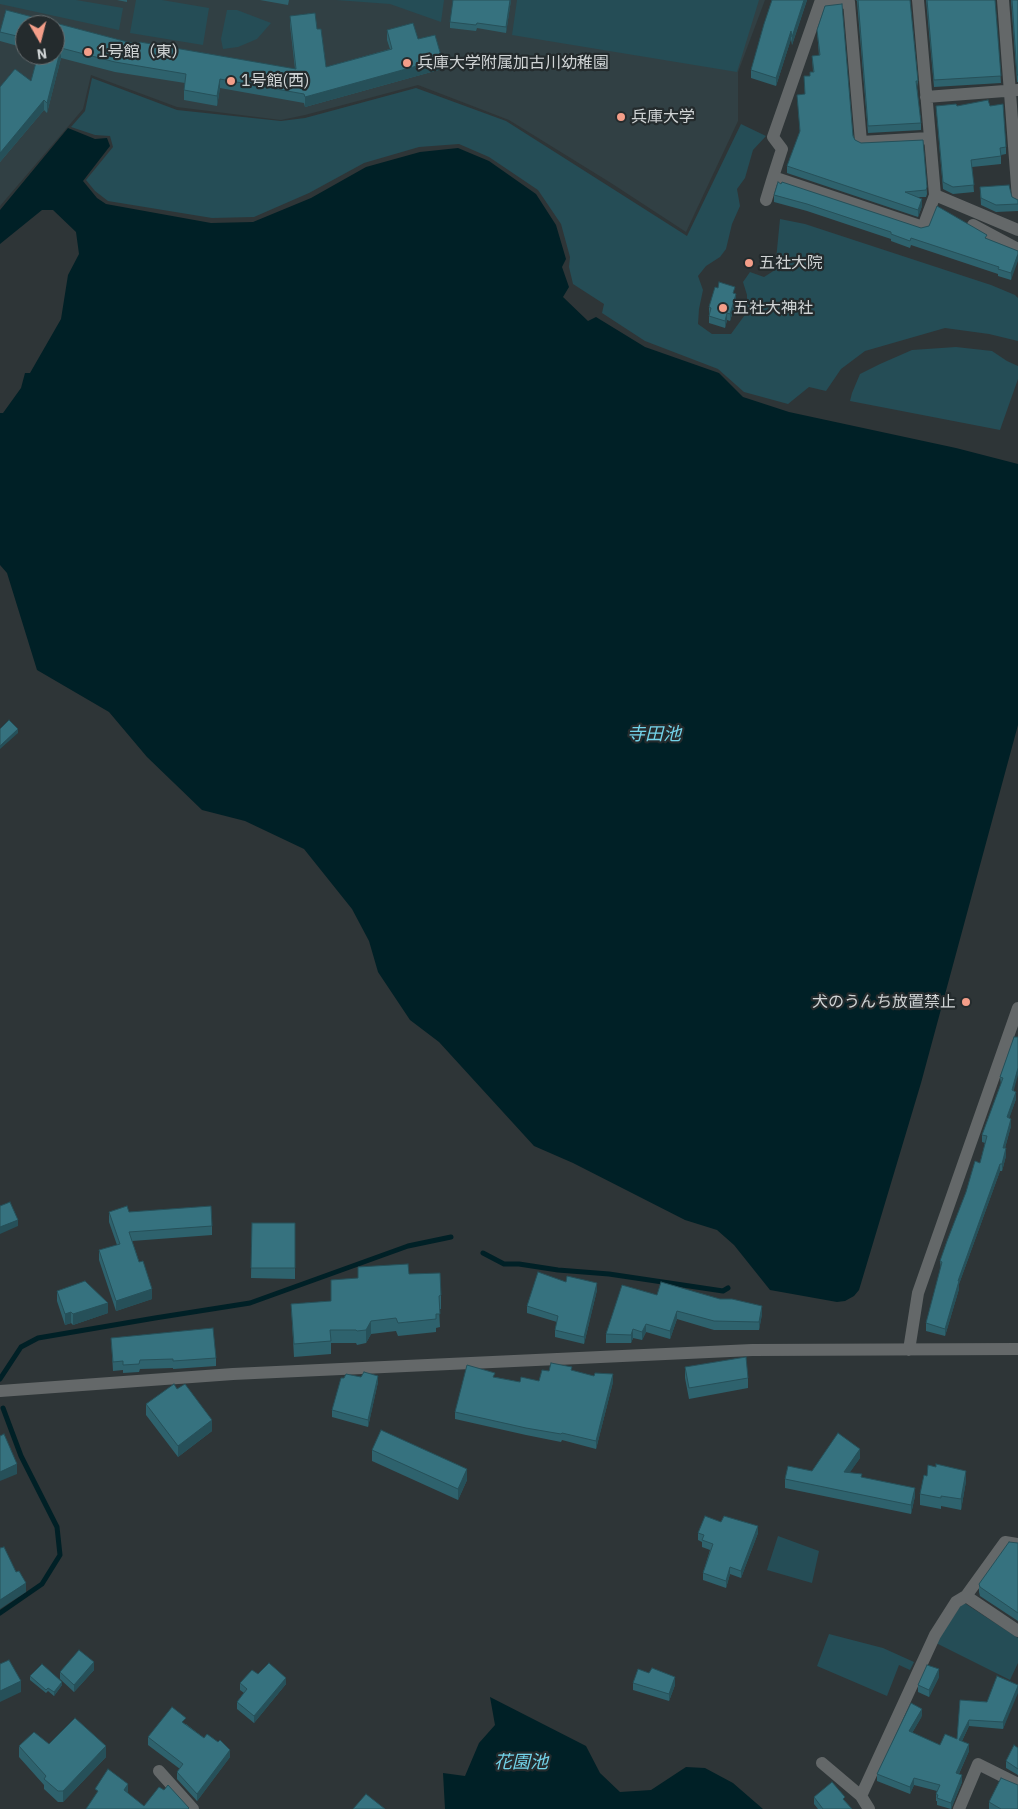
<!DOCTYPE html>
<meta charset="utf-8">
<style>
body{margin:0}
#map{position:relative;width:1018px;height:1809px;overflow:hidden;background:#2e3537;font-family:"IBM Plex Sans",sans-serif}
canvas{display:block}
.north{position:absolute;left:15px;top:15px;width:50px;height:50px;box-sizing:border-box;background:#242b2d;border:1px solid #686e70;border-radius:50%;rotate:172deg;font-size:14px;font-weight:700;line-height:20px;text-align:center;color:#cfd3d4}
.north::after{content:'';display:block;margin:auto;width:18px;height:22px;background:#f49e89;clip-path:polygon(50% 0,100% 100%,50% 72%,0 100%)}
</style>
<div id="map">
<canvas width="1018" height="1809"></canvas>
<div class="north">N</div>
</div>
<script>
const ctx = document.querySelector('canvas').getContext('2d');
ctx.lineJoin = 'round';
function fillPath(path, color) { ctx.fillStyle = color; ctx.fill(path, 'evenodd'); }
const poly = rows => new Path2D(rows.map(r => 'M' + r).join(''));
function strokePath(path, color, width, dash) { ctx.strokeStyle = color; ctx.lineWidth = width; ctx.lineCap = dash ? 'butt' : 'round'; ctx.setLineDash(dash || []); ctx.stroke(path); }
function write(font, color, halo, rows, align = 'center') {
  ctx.font = font + ' "IBM Plex Sans","Noto Sans JP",sans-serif'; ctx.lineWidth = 4.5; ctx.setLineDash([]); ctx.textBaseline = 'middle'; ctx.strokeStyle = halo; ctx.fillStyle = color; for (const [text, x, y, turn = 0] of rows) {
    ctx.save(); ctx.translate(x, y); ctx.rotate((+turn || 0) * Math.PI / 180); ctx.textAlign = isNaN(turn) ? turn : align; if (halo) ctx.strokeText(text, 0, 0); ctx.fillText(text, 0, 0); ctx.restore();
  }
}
const built = poly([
 [0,0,765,0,738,72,738,121,686,232,611,183,509,120,418,85,305,115,281,120,177,107,91,75,83,109,0,206],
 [25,25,55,25,55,55,25,55]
]);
const green = poly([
 [0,0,76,0,123,8,119,30,0,4],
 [136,0,162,0,209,8,203,45,130,33],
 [336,0,444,0,441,22,390,4],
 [517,0,759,0,737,72,512,35],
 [227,10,237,10,271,23,257,39,238,47,223,49,221,39],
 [92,78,177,110,281,121,305,118,416,88,506,121,687,236,741,124,766,136,753,150,745,178,737,189,740,206,732,224,726,249,720,257,706,266,698,276,703,290,699,309,698,324,712,334,731,334,747,312,747,295,743,282,750,272,764,277,775,270,780,219,805,224,991,285,1015,295,1018,298,1018,341,989,334,945,328,865,351,841,369,826,391,809,387,788,404,744,392,718,369,645,341,602,313,604,304,573,284,569,267,570,257,561,224,538,190,489,157,459,144,419,147,364,163,309,193,254,217,212,218,108,201,95,191,86,180,113,147,110,136,95,135,71,127,85,111],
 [956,347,992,351,1007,361,1018,366,1018,379,1000,430,850,401,852,393,860,374,880,364,912,350],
 [778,1536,819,1551,812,1583,767,1570],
 [963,1602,1018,1638,1018,1663,1010,1680,936,1643],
 [829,1634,883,1648,914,1662,910,1670,899,1665,887,1696,817,1666]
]);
const water = poly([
 [68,128,95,139,107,138,110,146,83,181,97,198,106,204,211,223,253,222,311,198,366,167,420,152,458,148,489,161,536,194,556,225,566,259,562,267,569,287,563,297,588,321,596,317,645,347,719,373,743,397,789,412,956,448,1018,464,1018,725,921,1083,859,1290,854,1296,845,1301,837,1302,770,1290,734,1245,717,1230,685,1220,573,1163,534,1146,439,1042,410,1020,378,972,369,941,352,909,304,849,245,821,202,810,147,757,109,712,37,670,7,573,0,565,0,413,3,413,21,388,25,373,30,373,61,319,68,275,79,254,76,232,53,210,42,210,0,244,0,210],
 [490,1697,586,1746,600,1773,620,1792,651,1790,686,1767,705,1768,733,1783,763,1809,445,1809,443,1773,465,1776,479,1743,495,1725]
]);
const stream = poly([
 [483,1253,504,1264,519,1264,558,1270,609,1274,723,1291,728,1288],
 [0,1379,21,1347,38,1338,155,1318,250,1303,408,1246,451,1237],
 [0,1613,42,1584,60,1555,57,1527,21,1456,3,1408]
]);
const minor = poly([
 [821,0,773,137,782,149,773,177,923,227,935,195],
 [918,0,935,195,1018,230],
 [1003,0,1018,199],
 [820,5,849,2,861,142,929,138],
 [926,97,1018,90],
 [766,200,773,177],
 [973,225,1018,249],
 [909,1350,918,1293,1018,1008],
 [0,1391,233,1374,752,1350,1018,1349],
 [966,1596,1018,1631],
 [822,1763,861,1796,869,1809],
 [159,1771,193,1809],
 [861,1796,935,1635,956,1602,966,1596,1005,1542,1018,1544],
 [959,1809,978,1764,1018,1784]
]);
const wall = poly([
 [117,0,127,0,127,2],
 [260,0,289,0,288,5],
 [511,0,506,33,477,28,476,31,450,28,450,22],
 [772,0,807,0,792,45,791,39,776,86,751,78,751,70],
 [856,0,910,0,918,81,917,88,921,123,921,130,868,133,857,1],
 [926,0,995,0,1001,83,934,87],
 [1011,0,1018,0,1018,82,1017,82],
 [6,10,139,45,140,42,295,69,290,25,290,16,315,13,317,29,321,29,326,67,390,49,387,40,387,30,413,23,418,39,435,35,442,59,442,69,305,107,304,103,220,88,217,106,184,100,184,90,185,83,115,72,61,58,47,113,44,110,0,162,0,87,15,69,31,81,38,55,55,55,55,25,25,25,25,48,0,41,0,32],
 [817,30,855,140,861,143,923,140,927,194,926,197,918,197,922,206,918,217,787,173,787,166,800,133,797,95,805,94,804,76,810,76,813,72,812,56,819,56],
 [936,106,990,106,1006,147,1006,154,1001,155,1001,164,972,167,974,192,953,194,943,189],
 [980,187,1012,197,1018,200,1018,211,996,212,981,205],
 [774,195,921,228,987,239,1018,251,1011,280,998,276,998,274,911,245,910,248,891,241,891,239,807,211,774,202],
 [735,294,736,301,730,321,727,320,725,328,709,323,709,307],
 [1014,1037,1014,1091,1016,1099,1009,1118,1011,1126,1005,1148,1006,1156,1002,1171,1000,1171,959,1284,959,1289,945,1336,926,1331,926,1323,941,1269,940,1261,980,1163,985,1143,982,1142,982,1135,1001,1085,1000,1077],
 [109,1212,129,1212,212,1226,212,1235,132,1241,152,1299,116,1311,99,1260,99,1250,117,1245,109,1222],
 [252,1223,295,1223,295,1279,251,1278],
 [409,1274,441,1295,441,1309,439,1309,440,1327,436,1328,436,1332,398,1336,396,1331,371,1334,366,1343,357,1345,356,1343,331,1343,331,1354,294,1357,291,1304,331,1301],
 [566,1282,597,1290,584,1344,555,1337,555,1330,557,1322,527,1313,527,1306],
 [57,1291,108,1313,73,1325,71,1323,65,1325,57,1301],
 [657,1295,720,1299,762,1314,759,1330,714,1330,677,1319,670,1339,646,1332,642,1340,633,1338,631,1343,606,1343,606,1334],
 [111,1338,216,1358,216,1366,173,1369,173,1368,140,1369,139,1372,123,1373,123,1370,113,1371],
 [685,1367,748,1378,748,1388,689,1399,685,1378],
 [549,1371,572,1371,613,1382,596,1449,562,1440,561,1442,526,1435,455,1419,455,1412,495,1377,520,1382,539,1381],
 [361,1377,378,1382,368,1427,332,1417,332,1410,344,1378],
 [177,1389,212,1431,178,1457,146,1415,146,1404],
 [372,1450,467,1480,458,1500,372,1461],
 [860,1458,849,1473,915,1496,911,1514,785,1488,785,1479],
 [936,1467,966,1481,961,1510,941,1506,941,1509,920,1505,920,1494,927,1476],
 [698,1533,758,1533,741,1578,730,1574,726,1588,703,1580,703,1573,710,1550,702,1547,702,1542,698,1540],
 [1018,1543,1018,1621,980,1596,979,1592,979,1584],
 [94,1670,74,1692,60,1679,60,1672],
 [258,1674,286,1684,254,1723,237,1709,237,1702,244,1693,240,1690,240,1683],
 [30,1676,62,1685,54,1696,48,1691,46,1693,30,1680],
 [939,1677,929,1697,918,1692,918,1685],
 [633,1683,675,1685,669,1701,633,1690],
 [1018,1685,1003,1729,969,1726,962,1741,969,1751,959,1774,962,1782,951,1809,937,1805,937,1801,936,1801,936,1794,937,1791,914,1785,910,1794,877,1781,877,1774,922,1716,912,1733,940,1745,957,1739,960,1700,987,1702],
 [186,1724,204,1738,218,1742,230,1757,197,1801,177,1779,177,1772,180,1769,148,1745,148,1737],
 [49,1744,106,1757,63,1802,58,1802,44,1789,44,1785,19,1757,19,1746],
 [1018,1748,1018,1775,1006,1768,1006,1761],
 [814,1797,845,1801,852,1809,818,1809,814,1804],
 [989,1802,1018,1809,989,1809]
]);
const shadedWall = poly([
 [510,0,511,0,506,33,506,27],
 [804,0,807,0,792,45,792,37],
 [791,31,791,39,776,86,776,78],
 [61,48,61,58,47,113,47,103],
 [442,59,442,69,305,107,305,97],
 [220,79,220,88,217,106,217,96],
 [44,100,44,110,0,162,0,153],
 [922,199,922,206,918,217,918,210],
 [1018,254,1018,261,1011,280,1011,273],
 [736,294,736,301,730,321,730,314],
 [727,313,727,320,725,328,725,321],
 [18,729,18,733,0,749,0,746],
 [1018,1068,1018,1075,1012,1097,1012,1090],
 [1016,1092,1016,1099,1007,1125,1007,1117],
 [1011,1119,1011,1126,1003,1155,1003,1148],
 [1006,1148,1006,1156,1002,1171,1002,1164],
 [1000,1164,1000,1171,959,1284,959,1289,945,1336,945,1329,958,1281],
 [18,1220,18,1226,0,1234,0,1227],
 [597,1283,597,1290,584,1344,584,1337],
 [152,1289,152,1299,116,1311,116,1301],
 [108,1303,108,1313,73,1325,73,1314],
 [762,1306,762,1314,759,1330,759,1322],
 [677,1311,677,1319,670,1339,670,1331],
 [71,1312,71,1323,65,1325,65,1314],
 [371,1321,371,1334,366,1343,366,1330],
 [646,1324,646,1332,642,1340,642,1332],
 [633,1329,633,1338,631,1343,631,1335],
 [613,1374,613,1382,596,1449,596,1441],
 [378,1376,378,1382,368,1427,368,1420],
 [212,1420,212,1431,178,1457,178,1446],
 [860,1449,860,1458,844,1481,844,1472],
 [17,1464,17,1474,0,1481,0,1472],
 [467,1469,467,1480,458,1500,458,1489],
 [966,1471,966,1481,961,1510,961,1499],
 [915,1488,915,1496,911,1514,911,1505],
 [758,1526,758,1533,741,1578,741,1571],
 [730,1567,730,1574,726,1588,726,1581],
 [26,1583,26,1592,0,1609,0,1600],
 [94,1662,94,1670,74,1692,74,1685],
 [939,1669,939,1677,929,1697,929,1690],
 [675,1677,675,1685,669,1701,669,1694],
 [286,1678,286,1684,254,1723,254,1716],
 [21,1681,21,1692,0,1702,0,1691],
 [62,1682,62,1685,54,1696,54,1692],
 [1018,1686,1018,1693,1003,1729,1003,1722],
 [922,1709,922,1716,909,1738,909,1731],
 [969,1720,969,1726,959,1747,959,1740],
 [969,1744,969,1751,956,1780,956,1773],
 [106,1746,106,1757,63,1802,63,1791],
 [230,1750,230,1757,197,1801,197,1794],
 [962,1775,962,1782,951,1809,951,1803],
 [914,1778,914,1785,910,1794,910,1787],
 [128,1784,128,1792,124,1798,124,1790]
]);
const building = poly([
 [453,0,510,0,506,27,477,23,476,25,450,22,453,0],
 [772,0,804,0,792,37,791,31,776,78,751,70,764,24,772,0],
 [858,0,910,0,918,81,916,81,921,123,868,126,858,0],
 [927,0,995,0,1001,76,934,80,927,0],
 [1012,0,1018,0,1018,75,1017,75,1012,0],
 [842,4,853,136,855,140,861,143,923,140,927,187,926,190,905,192,922,199,918,210,787,166,800,131,797,95,805,94,804,76,810,76,810,72,814,72,812,56,820,55,817,30,825,6,842,4],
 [6,10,139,45,140,42,296,69,290,16,315,13,317,29,321,29,326,67,392,49,387,30,413,23,418,39,435,35,442,59,305,97,304,94,220,79,217,96,184,90,186,74,115,62,61,48,47,103,44,100,0,153,0,87,15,69,31,81,38,55,55,55,55,25,25,25,25,38,0,32,6,10],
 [988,100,990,106,1003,104,1006,147,1000,148,1001,156,971,160,974,185,953,187,943,182,936,106,956,104,957,106,988,100],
 [778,182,781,184,782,182,921,228,929,226,937,206,987,235,985,238,1018,251,1018,254,1011,273,998,269,999,267,911,238,910,241,891,234,891,232,807,204,774,195,778,182],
 [1009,185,1012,197,1018,200,1018,204,996,205,981,198,980,187,1009,185],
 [719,282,735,287,733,293,736,294,730,314,727,313,725,321,709,316,711,308,709,307,715,287,718,288,719,282],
 [9,720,18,729,0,746,0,729,9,720],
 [1014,1037,1018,1037,1018,1068,1012,1090,1016,1092,1007,1117,1011,1119,1003,1148,1006,1148,1002,1164,1000,1164,958,1281,959,1281,945,1329,926,1323,942,1262,940,1261,947,1241,966,1192,975,1161,980,1163,987,1136,982,1135,1003,1078,1000,1077,1014,1037],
 [10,1202,18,1220,0,1227,0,1206,10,1202],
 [127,1206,129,1212,211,1206,212,1226,129,1232,139,1262,143,1261,152,1289,116,1301,99,1250,120,1244,109,1212,127,1206],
 [252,1223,295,1223,295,1268,251,1268,252,1223],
 [408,1264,409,1274,440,1273,441,1295,439,1296,440,1314,436,1314,436,1319,398,1323,396,1318,371,1321,366,1330,357,1331,356,1330,330,1330,331,1341,294,1344,291,1304,331,1301,331,1280,358,1278,358,1267,408,1264],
 [538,1272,566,1282,567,1276,597,1283,584,1337,555,1330,558,1316,527,1306,538,1272],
 [85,1281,108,1303,73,1314,71,1312,65,1314,57,1291,85,1281],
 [661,1282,720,1299,732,1299,762,1306,759,1322,714,1321,677,1311,670,1331,646,1324,642,1332,633,1329,631,1335,606,1334,622,1285,657,1295,661,1282],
 [213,1328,216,1358,173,1361,173,1359,140,1360,139,1364,123,1365,123,1361,113,1362,111,1338,213,1328],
 [746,1357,748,1378,689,1388,685,1367,746,1357],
 [551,1363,572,1367,571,1370,594,1376,595,1373,613,1374,596,1441,562,1433,561,1434,526,1428,455,1412,467,1365,495,1373,493,1377,520,1382,521,1377,539,1381,542,1370,549,1371,551,1363],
 [364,1372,378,1376,368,1420,332,1410,341,1378,344,1378,346,1374,361,1377,364,1372],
 [174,1384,177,1389,185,1384,212,1420,178,1446,146,1404,174,1384],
 [381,1430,467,1469,458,1489,372,1450,381,1430],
 [838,1433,860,1449,844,1472,862,1474,861,1477,915,1488,911,1505,785,1479,788,1466,812,1471,838,1433],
 [4,1434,17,1464,0,1472,0,1436,4,1434],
 [936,1464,966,1471,961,1499,941,1496,941,1498,920,1494,924,1475,927,1476,928,1465,936,1467,936,1464],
 [705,1516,721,1522,724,1516,758,1526,741,1571,730,1567,726,1581,703,1573,713,1544,702,1540,704,1535,698,1533,705,1516],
 [1009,1542,1018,1543,1018,1613,980,1587,979,1584,1009,1542],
 [4,1547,16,1572,19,1571,26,1583,0,1600,0,1548,4,1547],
 [79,1650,94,1662,74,1685,60,1672,79,1650],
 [9,1660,21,1681,0,1691,0,1664,9,1660],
 [269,1663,286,1678,254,1716,237,1702,247,1689,240,1683,252,1670,258,1674,269,1663],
 [42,1664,62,1682,54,1692,48,1688,46,1690,30,1676,42,1664],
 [927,1665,939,1669,929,1690,918,1685,927,1665],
 [652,1668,675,1677,669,1694,633,1683,638,1669,649,1673,652,1668],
 [997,1676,1018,1685,1018,1686,1003,1722,969,1720,959,1740,969,1744,956,1773,962,1775,951,1803,937,1798,938,1795,936,1794,940,1785,914,1778,910,1787,877,1774,911,1703,922,1709,909,1731,940,1745,945,1734,957,1739,960,1700,987,1702,997,1676],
 [172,1707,186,1718,182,1722,204,1738,207,1734,218,1742,220,1740,230,1750,197,1794,177,1772,183,1764,148,1737,172,1707],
 [75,1718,106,1746,63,1791,58,1791,44,1779,46,1776,19,1746,34,1732,49,1744,75,1718],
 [1014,1745,1018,1748,1018,1769,1006,1761,1014,1745],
 [108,1769,128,1784,124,1790,144,1806,159,1787,164,1790,168,1785,189,1808,188,1809,86,1809,98,1791,95,1789,108,1769],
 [1001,1778,1018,1785,1018,1809,1001,1809,989,1802,1001,1778],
 [832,1782,845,1797,843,1799,852,1809,823,1809,814,1797,832,1782],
 [366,1794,385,1809,353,1809,366,1794]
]);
const markers = [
 [88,52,5,"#f49e89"],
 [407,63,5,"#f49e89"],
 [231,81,5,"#f49e89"],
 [621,117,5,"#f49e89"],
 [749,263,5,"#f49e89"],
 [723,308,5,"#f49e89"],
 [966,1002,5,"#f49e89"]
];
const poiNames = [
 ["1号館（東）",98,52],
 ["兵庫大学附属加古川幼稚園",417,63],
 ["1号館(西)",241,81],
 ["兵庫大学",631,117],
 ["五社大院",759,263],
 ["五社大神社",733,308],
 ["犬のうんち放置禁止",956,1002,"right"]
];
const waterNames = [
 ["寺田池",654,735],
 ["花園池",521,1763]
];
fillPath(built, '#314044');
fillPath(green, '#254d56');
fillPath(water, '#002026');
strokePath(stream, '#002026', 5);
strokePath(minor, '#646869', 12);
fillPath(wall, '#2e626d');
fillPath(shadedWall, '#265059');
fillPath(building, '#36727f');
strokePath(building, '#265059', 1);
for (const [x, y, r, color] of markers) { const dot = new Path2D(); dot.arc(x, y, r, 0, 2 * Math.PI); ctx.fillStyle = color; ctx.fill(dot); strokePath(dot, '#242b2d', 2); }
write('16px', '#cfd3d4', '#242b2d', poiNames, 'left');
write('italic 18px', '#73d3e9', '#242b2d', waterNames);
</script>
